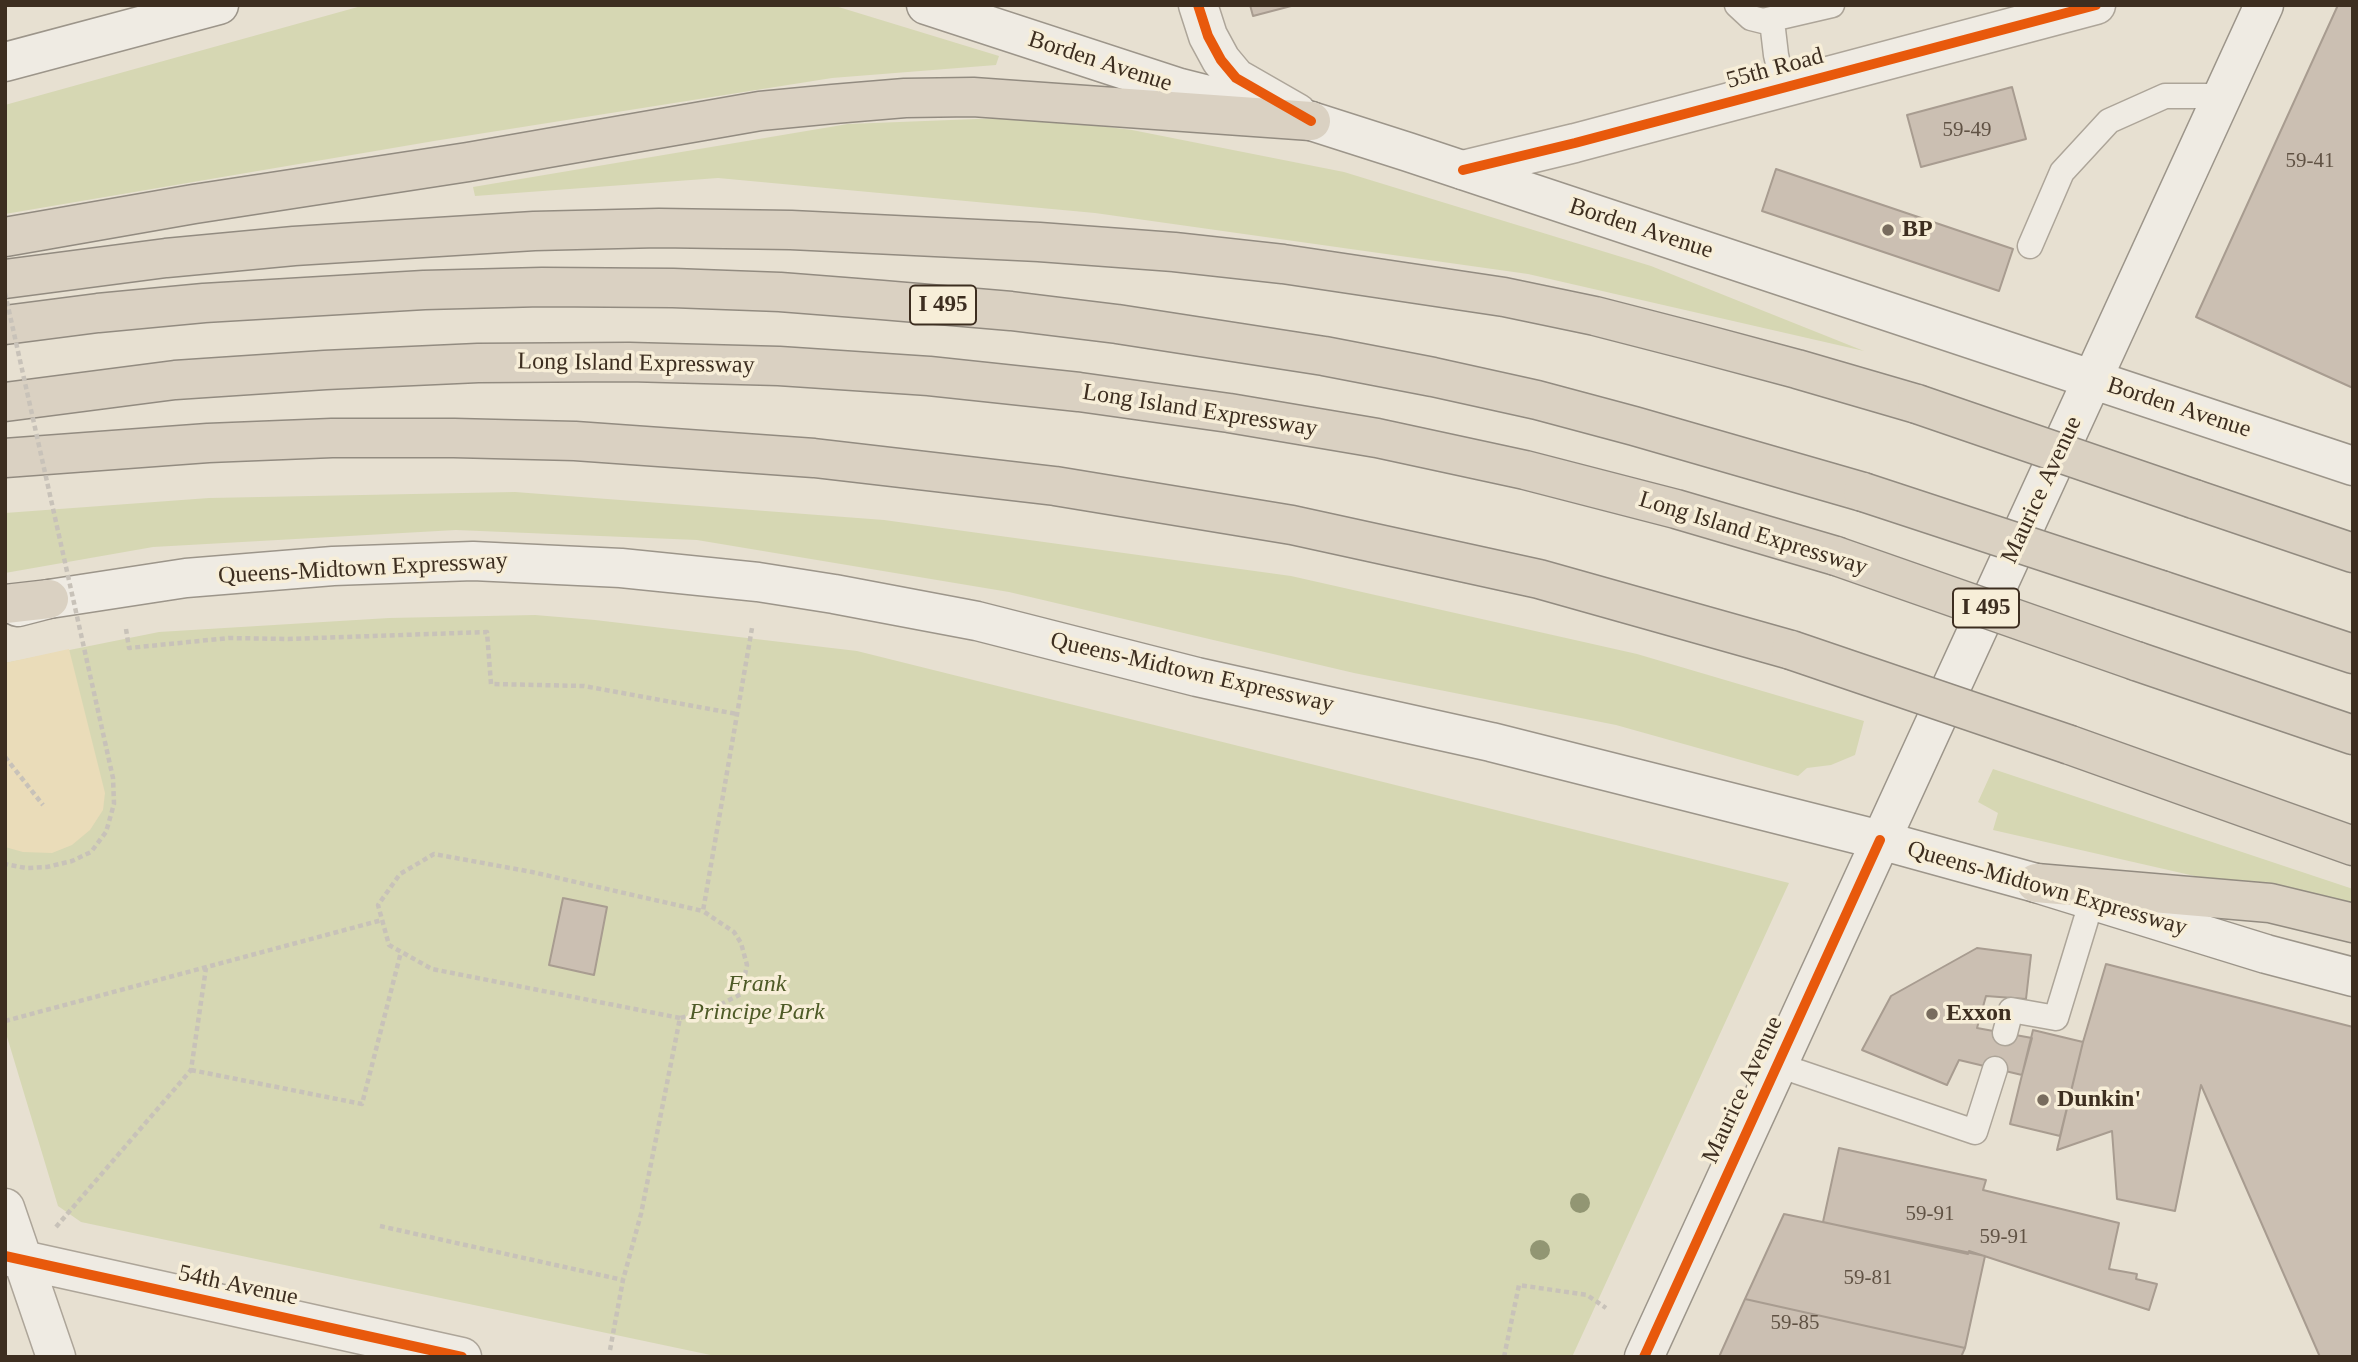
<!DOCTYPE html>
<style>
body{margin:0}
#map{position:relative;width:2358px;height:1362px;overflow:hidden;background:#e7e0d1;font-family:"Times New Roman",serif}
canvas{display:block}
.frame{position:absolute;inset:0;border:7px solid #3d2e20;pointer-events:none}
</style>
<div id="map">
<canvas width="2358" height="1362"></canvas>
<div class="frame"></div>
</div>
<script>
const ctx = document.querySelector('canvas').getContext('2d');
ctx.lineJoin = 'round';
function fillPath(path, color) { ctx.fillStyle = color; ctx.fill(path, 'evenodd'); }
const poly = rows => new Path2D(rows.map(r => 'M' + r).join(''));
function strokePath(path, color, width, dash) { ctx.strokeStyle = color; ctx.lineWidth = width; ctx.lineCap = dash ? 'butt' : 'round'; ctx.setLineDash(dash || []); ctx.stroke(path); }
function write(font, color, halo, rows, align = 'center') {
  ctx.font = font + ' "Times New Roman",serif'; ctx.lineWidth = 7; ctx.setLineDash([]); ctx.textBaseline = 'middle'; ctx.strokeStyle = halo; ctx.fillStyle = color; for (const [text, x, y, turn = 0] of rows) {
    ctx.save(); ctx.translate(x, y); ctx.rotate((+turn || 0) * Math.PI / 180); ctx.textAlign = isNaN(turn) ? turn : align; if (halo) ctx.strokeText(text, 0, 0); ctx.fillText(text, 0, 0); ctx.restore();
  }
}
const green = poly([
 [365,5,832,5,999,56,996,65,832,78,434,141,5,214,5,105],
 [1028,117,1132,130,1344,172,1651,266,1864,351,1528,274,1095,213,718,178,475,196,473,187,848,124],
 [515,492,884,520,1291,576,1637,654,1864,721,1855,755,1831,765,1807,768,1798,776,1616,725,1354,673,1009,592,697,540,456,530,153,547,5,573,5,513,209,498],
 [535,615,595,620,857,651,1789,883,1572,1357,720,1357,81,1222,58,1206,5,1030,5,663,159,632,389,618],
 [1993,769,2353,889,2353,907,2256,890,1993,830,1998,813,1978,802]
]);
const sand = poly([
 [69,649,105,793,103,810,90,830,72,845,52,853,23,852,5,847,5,663]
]);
const building = poly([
 [1250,5,1295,5,1253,16,1250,5],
 [2338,5,2353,5,2353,388,2196,317,2338,5],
 [2012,87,2026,139,1921,167,1907,115,2012,87],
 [1776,169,2013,249,1999,291,1762,211,1776,169],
 [563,898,607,907,594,975,549,965,563,898],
 [1977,948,2031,955,2026,999,1986,996,1977,1028,2032,1038,2022,1075,1959,1060,1947,1085,1862,1050,1891,996,1977,948],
 [2106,964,2353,1027,2353,1357,2320,1357,2201,1085,2175,1211,2117,1199,2112,1131,2057,1150,2083,1042,2106,964],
 [2033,1030,2083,1042,2060,1136,2010,1124,2033,1030],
 [1839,1148,1986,1180,1983,1190,2119,1223,2109,1269,2137,1274,2136,1279,2157,1284,2149,1310,1969,1251,1968,1254,1823,1222,1839,1148],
 [1784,1214,1985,1256,1965,1348,1745,1299,1784,1214],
 [1745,1299,1965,1348,1961,1357,1719,1357,1745,1299]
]);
const path = poly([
 [126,629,129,648,229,638,288,639,487,632,491,684,584,686,737,714],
 [5,757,43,805],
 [680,1018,432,969,389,945,378,905,400,874,434,854,532,872,703,911],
 [5,1021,382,920],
 [191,1070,362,1104,401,952],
 [380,1226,623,1280],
 [56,1227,191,1070,206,968],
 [610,1350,623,1280,641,1214,680,1018,708,1011,741,994,747,965,741,943,734,932,703,911,752,628],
 [1504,1357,1519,1285,1587,1295,1606,1308]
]);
const lane = poly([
 [1737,5,1751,18,1763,21,1832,5],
 [1772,21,1776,55,1784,88],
 [2030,246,2062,172,2109,121,2165,96,2223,96],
 [2005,1033,2011,1010,2056,1018,2092,900],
 [1778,1065,1975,1132,1995,1069]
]);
const street = poly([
 [1198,5,1208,36,1221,60,1236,78,1297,113],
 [1463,170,1575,143,2096,5],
 [5,1208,56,1357],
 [5,1256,462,1357]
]);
const secondary = poly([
 [926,5,1180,88,1311,121,1408,152,2353,466],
 [5,62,219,5],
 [18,607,49,599,186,578,333,566,473,561,621,568,758,582,834,594,977,621,1197,677,1491,742,1880,840,2036,883,2266,954,2353,977],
 [1644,1357,2264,5]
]);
const highway = poly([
 [5,237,194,204,468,162,760,111,833,104,905,98,973,97,1311,121],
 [5,279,166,258,294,246,534,231,659,228,791,230,1039,242,1174,252,1283,264,1504,297,1595,316,1696,342,1797,369,1917,404],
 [5,325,98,313,204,303,424,290,542,287,673,288,780,292,882,300,1011,311,1117,324,1324,356,1433,377,1537,400,1634,426,1863,492],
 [5,402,175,380,325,370,478,363,629,362,779,366,929,376,1079,392,1229,413,1377,438,1525,470,1676,509,1836,556],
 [5,458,208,443,332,438,454,438,575,441,814,458,1055,486,1292,525,1539,579,1791,650],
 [2194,499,2353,553],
 [2161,590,2353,654],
 [5,604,49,599],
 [2136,661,2353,735],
 [2070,745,2353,846],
 [2036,883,2270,903,2353,923]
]);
const pathBridge = poly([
 [5,293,113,778,114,804,106,832,91,852,72,861,47,867,26,868,5,864]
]);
const highwayBridge = poly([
 [1917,404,2194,499],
 [1863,492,2161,590],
 [1836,556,2136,661],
 [1791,650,2070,745]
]);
const cycleway = poly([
 [1198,5,1208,36,1221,60,1236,78,1311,121],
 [1463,170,1575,143,2096,5],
 [5,1256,462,1357],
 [1644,1357,1880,840]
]);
const trees = [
 [1580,1203],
 [1540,1250]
];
const markers = [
 [1888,230,7,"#786c5e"],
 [1932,1014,7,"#786c5e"],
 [2043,1100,7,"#786c5e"]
];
const numberNames = [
 ["59-49",1967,130],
 ["59-41",2310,161],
 ["59-91",1930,1214],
 ["59-91",2004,1237],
 ["59-81",1868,1278],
 ["59-85",1795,1323]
];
const shields = [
 [943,305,66],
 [1986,608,66]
];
const shieldNames = [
 ["I 495",943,305],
 ["I 495",1986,608]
];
const streetNames = [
 ["Borden Avenue",1100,62,18],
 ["55th Road",1775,69,-15],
 ["Borden Avenue",1641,229,18],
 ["Long Island Expressway",636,364,1],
 ["Borden Avenue",2179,408,18],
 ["Long Island Expressway",1200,411,9],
 ["Maurice Avenue",2042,490,-65],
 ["Long Island Expressway",1753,534,17],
 ["Queens-Midtown Expressway",363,569,-3],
 ["Queens-Midtown Expressway",1192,673,13],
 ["Queens-Midtown Expressway",2047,889,16],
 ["Maurice Avenue",1743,1090,-65],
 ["54th Avenue",238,1286,12]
];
const poiNames = [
 ["BP",1902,230],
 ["Exxon",1946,1014],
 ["Dunkin'",2057,1100]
];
const parkNames = [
 ["Frank",757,985],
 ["Principe Park",757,1013]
];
fillPath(green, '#d6d7b3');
fillPath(sand, '#eadcb9');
fillPath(building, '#cbbfb2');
strokePath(building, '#a89c90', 2);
strokePath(lane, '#ada599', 27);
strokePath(street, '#ada599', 41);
strokePath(secondary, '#9c958a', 41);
strokePath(highway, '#928b80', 41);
strokePath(path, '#c8c2b9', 4.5, [5, 3.5]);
strokePath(lane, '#efebe3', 24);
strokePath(street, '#efebe3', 38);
strokePath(secondary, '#efebe3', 38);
strokePath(highway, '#dad1c2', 38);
strokePath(highwayBridge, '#928b80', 41, []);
strokePath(pathBridge, '#c8c2b9', 4.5, [5, 3.5]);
strokePath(highwayBridge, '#dad1c2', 38);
strokePath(cycleway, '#e8590c', 10);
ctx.fillStyle = '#929673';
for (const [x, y] of trees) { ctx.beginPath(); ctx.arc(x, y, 10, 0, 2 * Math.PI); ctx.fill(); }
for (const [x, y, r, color] of markers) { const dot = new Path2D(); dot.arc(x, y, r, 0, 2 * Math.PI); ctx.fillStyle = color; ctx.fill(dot); strokePath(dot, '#f7eed8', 2.5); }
write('21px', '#605244', null, numberNames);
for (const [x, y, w] of shields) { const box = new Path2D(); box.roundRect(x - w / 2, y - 19.5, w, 39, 5); ctx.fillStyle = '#f7eed8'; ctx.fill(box); strokePath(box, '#3d2e20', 2); }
write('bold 23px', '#3d2e20', null, shieldNames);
write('24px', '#3d2e20', '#f7eed8', streetNames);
write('bold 24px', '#3d2e20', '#f7eed8', poiNames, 'left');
write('italic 24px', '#4d5a26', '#f7eed8', parkNames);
</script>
